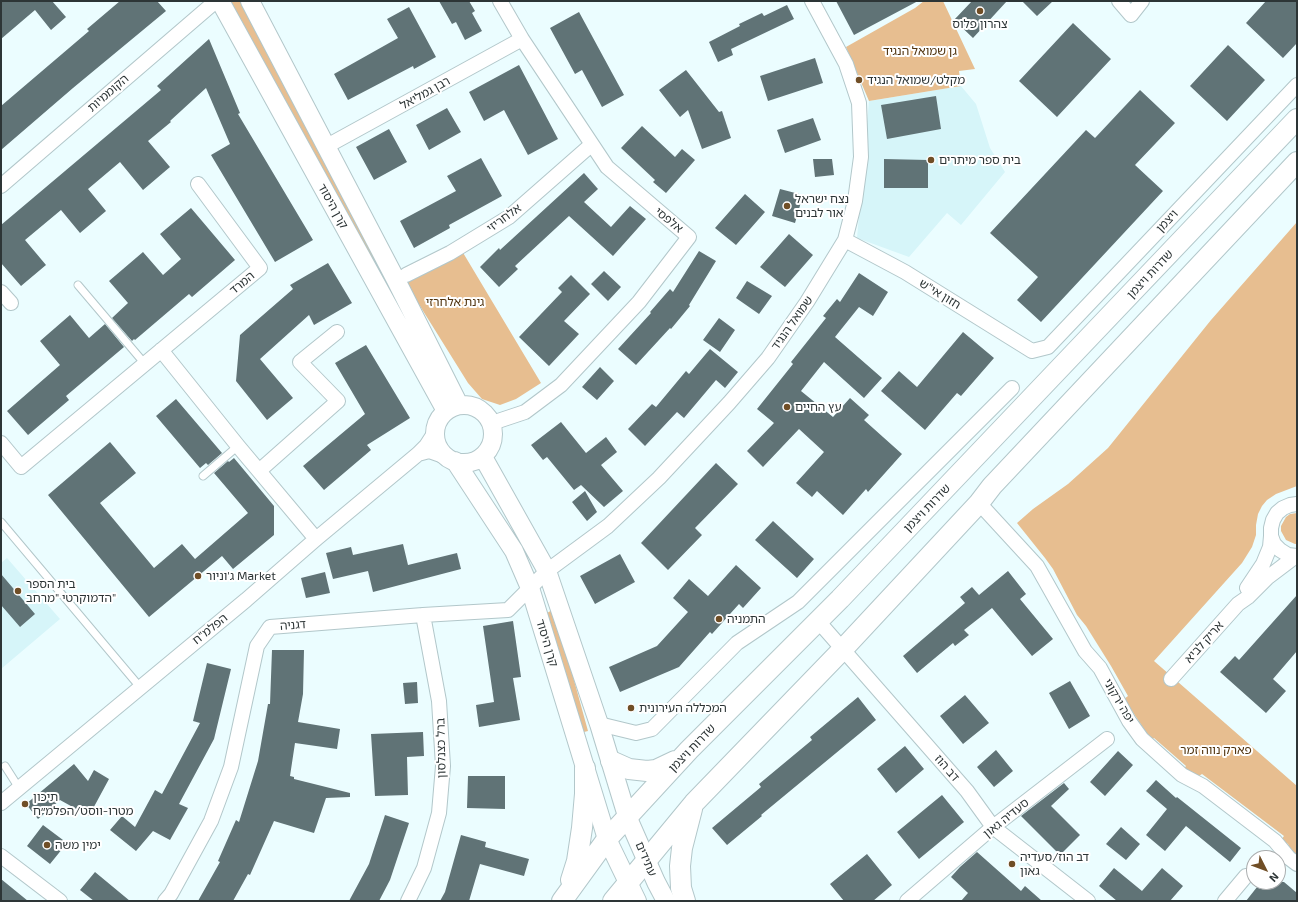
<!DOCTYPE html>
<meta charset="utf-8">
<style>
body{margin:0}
#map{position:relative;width:1298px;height:902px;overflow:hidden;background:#ebfdff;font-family:"Exo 2",sans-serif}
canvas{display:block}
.frame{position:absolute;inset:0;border:2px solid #2d3536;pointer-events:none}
.north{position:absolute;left:1246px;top:850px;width:40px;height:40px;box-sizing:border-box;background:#fff;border:1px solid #abaeaf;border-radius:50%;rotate:132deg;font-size:11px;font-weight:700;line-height:16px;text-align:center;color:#2d3536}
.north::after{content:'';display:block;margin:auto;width:14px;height:18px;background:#704e26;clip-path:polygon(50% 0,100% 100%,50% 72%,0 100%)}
</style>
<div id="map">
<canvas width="1298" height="902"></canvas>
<div class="frame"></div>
<div class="north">N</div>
</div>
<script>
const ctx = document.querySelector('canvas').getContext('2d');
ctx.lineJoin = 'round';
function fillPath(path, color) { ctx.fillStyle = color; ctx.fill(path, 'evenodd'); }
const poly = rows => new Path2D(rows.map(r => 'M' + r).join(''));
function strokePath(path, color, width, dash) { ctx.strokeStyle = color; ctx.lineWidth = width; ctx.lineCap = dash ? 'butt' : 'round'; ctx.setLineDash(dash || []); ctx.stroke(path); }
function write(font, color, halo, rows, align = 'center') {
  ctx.font = font + ' "Exo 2","Noto Sans Hebrew",sans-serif'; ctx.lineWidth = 4; ctx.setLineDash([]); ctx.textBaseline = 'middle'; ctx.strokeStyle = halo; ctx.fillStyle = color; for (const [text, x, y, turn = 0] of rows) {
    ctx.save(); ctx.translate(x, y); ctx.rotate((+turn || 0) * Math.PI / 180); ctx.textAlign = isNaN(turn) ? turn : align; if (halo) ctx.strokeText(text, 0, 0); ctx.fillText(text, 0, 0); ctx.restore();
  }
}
const built = poly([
 [961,86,976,104,990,148,1005,172,961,225,947,213,909,257,857,238,869,101],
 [7,558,60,619,1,669,1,563]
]);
const green = poly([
 [224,1,247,1,302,106,447,402],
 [924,1,943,1,975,69,959,71,961,86,869,101,846,47,915,8],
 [1297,222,1297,486,1276,494,1267,500,1262,506,1258,514,1256,525,1256,535,1252,547,1242,563,1154,661,1297,786,1297,858,1293,855,1288,844,1281,840,1284,836,1202,774,1199,776,1183,770,1186,766,1154,738,1150,741,1146,737,1142,726,1124,699,1128,696,1111,666,1086,626,1077,615,1053,569,1045,558,1017,523,1033,509,1068,484,1108,448,1211,320],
 [462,251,541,383,516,399,500,405,482,399,468,383,405,282],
 [1297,513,1297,544,1295,544,1286,540,1281,531,1281,526,1286,517,1290,514],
 [552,610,561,633,588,731,580,733,544,615]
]);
const building = poly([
 [1,1,52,1,66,17,51,30,35,10,1,39],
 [120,1,157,1,166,11,73,88,1,150,1,106,89,31,87,29],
 [439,1,469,1,475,11,472,13,482,31,465,40,456,22,452,24],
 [836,1,918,1,854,35],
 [972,1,1007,1,973,38,954,20],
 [1022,1,1053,1,1037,16],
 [1266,1,1297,1,1297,43,1283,58,1246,23],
 [787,5,794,19,731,49,733,55,718,62,709,42,740,26,739,24,762,13,764,16],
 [409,7,436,57,414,69,413,66,348,100,334,74,398,38,387,19],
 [579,12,624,95,602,107,582,70,575,74,550,28],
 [1073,23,1111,59,1057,117,1019,81],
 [209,39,240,113,238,114,313,240,275,262,211,155,230,144,206,88,170,121,171,122,148,141,170,167,143,190,120,162,88,189,106,211,80,233,61,210,25,240,46,265,21,286,1,263,1,225,161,90,157,86],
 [1228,45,1265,80,1227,121,1190,86],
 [815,58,823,83,768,101,760,76],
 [519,65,558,139,528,155,504,110,484,121,469,92],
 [686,70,719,112,722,111,731,138,702,149,688,110,680,117,659,90],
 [1140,90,1175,123,1135,165,1163,191,1041,322,1017,300,1038,277,990,233,1086,130,1095,138],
 [936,96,941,129,887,139,881,105],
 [447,108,461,132,429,150,416,125],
 [813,118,821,140,785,153,777,130],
 [642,126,675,157,682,149,695,160,666,193,653,182,655,180,621,148],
 [389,129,407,162,374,180,356,147],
 [481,158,502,196,449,225,450,228,414,248,400,221,456,191,447,176],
 [813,159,832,159,834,175,815,177],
 [884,159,928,160,928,188,884,188],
 [584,173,598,189,584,202,611,227,630,206,646,219,613,256,569,216,515,266,518,269,499,287,480,267,499,248,500,250],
 [780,189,803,195,795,223,772,216],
 [745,194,765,212,736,245,715,228],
 [191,208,235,260,192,297,189,294,135,340,134,339,132,341,112,318,128,303,109,281,143,252,163,275,181,259,160,234],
 [789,234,813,255,785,287,760,267],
 [699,251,716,261,689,305,690,306,671,329,670,328,636,365,618,349,651,313,650,312,670,289,673,292],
 [328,263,352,303,314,325,309,315,260,359,293,398,267,420,236,381,240,335,293,289,290,285],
 [604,271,621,287,608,301,591,284],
 [859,273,888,292,873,316,859,307,835,337,882,378,864,398,824,362,801,391,833,417,850,398,869,415,864,420,902,454,868,492,866,489,843,515,817,491,812,497,796,483,824,452,799,429,763,467,747,451,774,423,757,409,793,364,791,362,826,318,823,316,837,299,840,302],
 [571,275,590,294,564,321,579,334,549,366,519,337,562,292,558,288],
 [747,281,772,296,759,314,736,298],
 [70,315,89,338,105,324,124,347,66,396,69,400,28,435,7,411,60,365,40,341],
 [719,318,735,330,720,352,703,340],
 [963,332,994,358,961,396,957,393,925,430,881,391,899,371,917,387],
 [366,345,410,418,367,445,371,450,324,490,303,466,365,414,335,363],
 [710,349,738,372,725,388,716,380,684,418,677,412,645,446,628,429,652,404,656,407,686,371,689,374],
 [600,367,614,381,597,400,582,387],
 [176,399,222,453,208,465,206,463,200,468,156,416],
 [561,422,586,453,606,437,617,452,601,465,623,491,604,507,581,485,574,490,547,457,543,460,531,445],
 [110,442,136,473,100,503,154,568,182,544,195,559,248,513,214,473,228,461,229,462,234,458,274,506,274,535,233,569,222,556,149,617,48,495],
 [716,463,738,484,695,528,702,535,668,570,641,543],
 [585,491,597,512,587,521,572,502],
 [773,521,814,559,797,578,755,540],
 [403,544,408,565,457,553,461,569,373,592,368,571,333,579,326,553,351,547,353,555],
 [620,554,635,582,595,604,580,576],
 [736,565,761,588,743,608,739,604,712,634,710,632,679,667,620,692,609,667,657,646,688,612,673,598,689,579,708,596],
 [1008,571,1026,594,1020,599,1053,639,1032,656,992,608,964,630,969,635,955,646,953,643,917,673,903,656,965,603,960,597,972,587,979,595],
 [325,572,330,593,306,598,301,578],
 [1,574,35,614,20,627,1,605],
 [1297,595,1297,651,1273,679,1286,691,1266,713,1220,672,1235,656,1239,660],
 [513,621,521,677,513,678,520,720,479,727,476,705,494,702,483,626],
 [272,650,304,650,303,694,298,722,340,729,337,749,295,743,290,776,294,777,294,779,350,793,350,797,326,798,314,833,274,821,250,875,248,874,233,901,198,901,220,862,218,861,236,820,239,822,258,761,268,704,270,704],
 [207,663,231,669,214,739,179,804,188,808,170,840,153,831,136,851,110,830,122,816,135,827,155,790,162,794,200,723,193,721],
 [1070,681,1090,716,1069,729,1049,693],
 [417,682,418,703,405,704,403,683],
 [965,695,989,723,963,744,940,716],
 [858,697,876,720,761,815,762,816,727,845,712,828,761,787,759,784,812,740,810,737],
 [423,732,424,756,407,757,408,795,375,796,371,734],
 [905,746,924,769,896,793,877,769],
 [996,750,1013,771,994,787,977,767],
 [1118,751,1133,765,1105,796,1090,782],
 [74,764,88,781,94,770,109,779,89,816,60,800,38,819,26,804],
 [468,776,505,776,505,809,467,808],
 [1156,780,1176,798,1177,797,1241,848,1230,862,1186,826,1165,851,1146,835,1167,809,1146,791],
 [1064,783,1069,789,1051,806,1080,835,1060,855,1021,816],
 [942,795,964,822,919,859,897,832],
 [385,815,409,823,390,880,379,901,349,901,369,864],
 [43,825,67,843,50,864,27,846],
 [1121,827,1140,844,1126,860,1106,844],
 [461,835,486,842,485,847,529,859,524,876,480,864,469,901,440,901,445,892],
 [977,852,1021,891,1025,886,1042,901,961,901,968,893,951,877,960,867],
 [867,854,892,885,873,901,844,901,830,884],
 [1114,868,1142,891,1162,868,1183,886,1170,901,1117,901,1099,886],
 [95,872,130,901,94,901,80,890],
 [1,879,28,901,1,901],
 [1261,882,1284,882,1297,893,1297,901,1246,901]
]);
const service = poly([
 [78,285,145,364],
 [203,476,238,446],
 [1,522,140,687],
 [5,766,19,788]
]);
const minor = poly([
 [1119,1,1131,15,1142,1],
 [327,146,522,39],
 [1,186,216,1],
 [845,240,905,272,1032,351,1048,347,1297,85],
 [406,275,450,253,509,217,591,145],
 [1,292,11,303],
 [161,350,238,446,316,539],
 [492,423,525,412,561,385,639,302,689,237,607,167,522,39,500,1],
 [1,443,21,467,260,268,198,184],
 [418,454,429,451,446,457],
 [259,471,338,401,300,362,337,332],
 [979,503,1037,566,1085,651,1100,668,1129,721,1142,739,1182,775,1203,786,1275,841,1289,858,1297,864],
 [1297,504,1290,505,1283,508,1277,513,1273,520,1271,528,1271,536,1274,544,1280,550,1288,555,1297,556],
 [1247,588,1263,564,1270,547,1271,536],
 [818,621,967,791,993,827,1088,901],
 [1171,679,1238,604,1248,597,1267,578,1296,556],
 [599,724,636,733,652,729,737,643,798,602,1012,388],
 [1,803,246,600,316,539,418,454,426,446,435,432],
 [1,856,60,901],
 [165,901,171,894,211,821,231,767,257,646,270,627,423,615,508,610,547,571,608,526,659,478,729,403,768,358,807,302,845,240,855,201,861,157,859,103,846,64,812,1],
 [408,901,424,868,439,813,443,766,439,701,423,615],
 [907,901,993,827,1107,739],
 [1225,901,1246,876]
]);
const tertiary = poly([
 [220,1,446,411],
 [250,1,396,280,459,405],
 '435 434a29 29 0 1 1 58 0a29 29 0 1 1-58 0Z',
 [483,457,547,571,599,724,627,816,656,882,666,901],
 [455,461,514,551,530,588,607,839,637,901]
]);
const secondary = poly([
 [611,761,629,769,647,771,656,770,675,761],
 [571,880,577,861,582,828,585,794,585,768],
 [562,901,607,839,689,750,840,599,1297,119],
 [613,901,694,803,843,649,979,503,992,486,1297,162],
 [685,901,681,888,680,866,682,848,692,809]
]);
const markers = [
 [980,11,4,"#704e26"],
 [859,80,4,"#704e26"],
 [931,160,4,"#704e26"],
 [787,206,4,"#704e26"],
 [787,407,4,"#704e26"],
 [198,576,4,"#704e26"],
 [18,591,4,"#704e26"],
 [719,619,4,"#704e26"],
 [631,708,4,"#704e26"],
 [25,804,4,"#704e26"],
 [47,845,4,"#704e26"],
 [1012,864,4,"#704e26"]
];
const poiNames = [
 ["צהרון פלוס",980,24,"center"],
 ["מקלט/שמואל הנגיד",867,80],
 ["בית ספר מיתרים",939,160],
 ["נצח ישראל",795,199],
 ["אור לבנים",795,213],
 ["עץ החיים",795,407],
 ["ג'וניור Market",206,576],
 ["בית הספר",26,584],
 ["הדמוקרטי \"מרחב\"",26,598],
 ["התמניה",727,619],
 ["המכללה העירונית",639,708],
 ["תיכון",33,797],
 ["מטרו-ווסט/הפלמ״ח",33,811],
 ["ימין משה",55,845],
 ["דב הוז/סעדיה",1020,857],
 ["גאון",1020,871]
];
const parkNames = [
 ["גן שמואל הנגיד",920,51],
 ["גינת אלחרזי",455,302],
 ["פארק נווה זמר",1216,750]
];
const streetNames = [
 ["הקוממיות",108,93,-41],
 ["רבן גמליאל",425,93,-29],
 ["קרן היסוד",333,206,61],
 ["אלחריזי",504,218,-36],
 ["אלפסי",669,220,39],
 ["ויצמן",1167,221,-47],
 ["שדרות ויצמן",1150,274,-47],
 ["המרד",242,283,-40],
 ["חזון אי\"ש",940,294,31],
 ["שמואל הנגיד",792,323,-55],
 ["שדרות ויצמן",927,508,-46],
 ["דגניה",293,625,-4],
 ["הפלמ\"ח",210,629,-39],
 ["אריק לביא",1204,642,-48],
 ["קרן היסוד",547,643,73],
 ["יפה ירקוני",1119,701,60],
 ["ברל כצנלסון",441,748,-91],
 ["שדרות ויצמן",692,748,-46],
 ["דב הוז",947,768,49],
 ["סעדיה גאון",1006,818,-39],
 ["עתידים",646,859,67]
];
fillPath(built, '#d6f5f9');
fillPath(green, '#e7be90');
fillPath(building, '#607376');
strokePath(service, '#b2c7ca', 9);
strokePath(minor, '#b2c7ca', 16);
strokePath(tertiary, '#b2c7ca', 20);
strokePath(secondary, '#b2c7ca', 22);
strokePath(service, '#fff', 7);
strokePath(minor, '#fff', 14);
strokePath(tertiary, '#fff', 18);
strokePath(secondary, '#fff', 20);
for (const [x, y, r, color] of markers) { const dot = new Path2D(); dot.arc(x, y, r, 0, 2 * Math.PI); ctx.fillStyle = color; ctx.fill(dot); strokePath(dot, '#fff', 1.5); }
write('12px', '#2d3536', '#fff', poiNames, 'left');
write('12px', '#50330e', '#fff', parkNames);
write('12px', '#2d3536', '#fff', streetNames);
</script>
